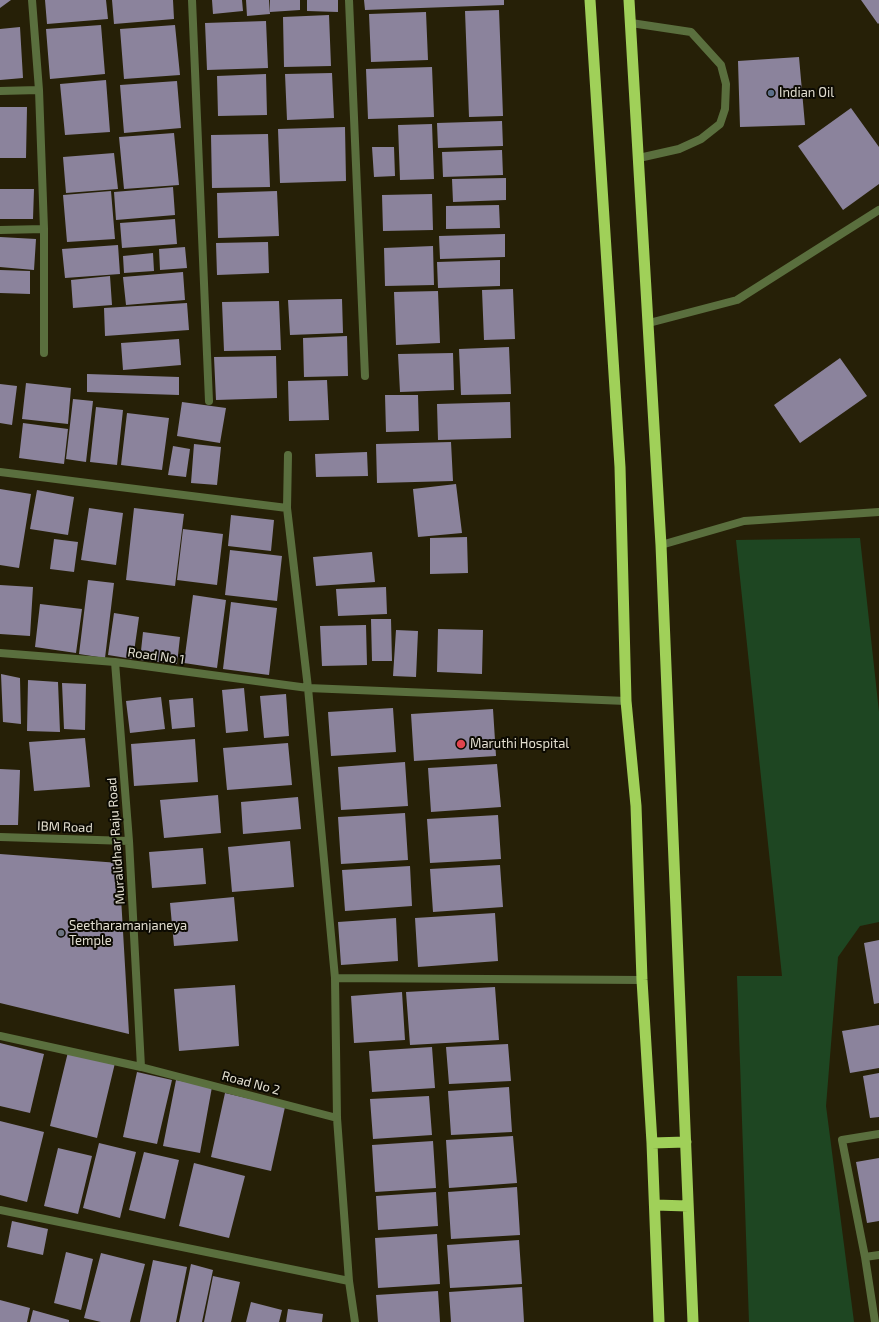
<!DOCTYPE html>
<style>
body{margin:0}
canvas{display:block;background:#262007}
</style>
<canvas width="879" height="1322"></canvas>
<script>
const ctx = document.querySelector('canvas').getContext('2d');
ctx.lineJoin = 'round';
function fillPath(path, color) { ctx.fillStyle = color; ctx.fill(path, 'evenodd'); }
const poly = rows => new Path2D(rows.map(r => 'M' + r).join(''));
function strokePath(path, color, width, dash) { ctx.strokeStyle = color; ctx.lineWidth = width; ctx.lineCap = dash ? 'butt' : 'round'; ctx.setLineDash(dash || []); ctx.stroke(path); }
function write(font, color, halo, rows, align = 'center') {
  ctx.font = font + ' "Exo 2",sans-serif'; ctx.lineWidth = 4; ctx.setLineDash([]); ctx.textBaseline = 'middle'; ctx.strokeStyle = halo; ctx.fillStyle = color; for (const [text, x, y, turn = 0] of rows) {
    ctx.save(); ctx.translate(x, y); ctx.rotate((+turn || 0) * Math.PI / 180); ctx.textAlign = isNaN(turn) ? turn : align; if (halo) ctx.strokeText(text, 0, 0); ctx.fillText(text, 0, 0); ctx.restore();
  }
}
const green = poly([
 [860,538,879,712,879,922,860,926,838,957,826,1106,854,1322,749,1322,737,976,782,976,736,540]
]);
const building = poly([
 [0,0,11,0,0,8],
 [45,0,106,0,108,19,47,24],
 [112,0,173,0,174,19,114,24],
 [212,0,242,0,243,11,213,14],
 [246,0,269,0,270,14,247,16],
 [270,0,300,0,300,10,270,12],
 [307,0,338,0,338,12,307,11],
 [364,0,504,0,504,5,365,10],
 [861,0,879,0,879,23,878,24],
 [499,10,503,116,469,117,465,11],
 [426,12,428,60,371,62,369,14],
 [329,15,331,66,284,67,283,17],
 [266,21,268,68,207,70,205,23],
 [101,25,105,74,50,79,46,29],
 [175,25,180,75,124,79,120,29],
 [20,27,23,78,0,80,0,29],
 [799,57,805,125,740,127,738,61],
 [432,67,434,117,368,119,366,69],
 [332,73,334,118,287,120,285,74],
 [266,74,267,115,218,116,217,76],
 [106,80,110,132,65,135,60,84],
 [177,81,181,128,124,133,120,85],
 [0,107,27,107,26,158,0,158],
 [851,108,879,147,879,184,843,210,798,146],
 [502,121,503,146,438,148,437,123],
 [432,124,434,179,400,180,398,125],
 [345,127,346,181,280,183,278,129],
 [174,133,179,185,124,189,119,137],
 [268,134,270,187,212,188,211,135],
 [372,147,394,147,395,176,374,177],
 [502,150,503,175,443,177,442,152],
 [114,153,118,189,66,193,63,157],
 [506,178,506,200,453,202,452,179],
 [173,187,175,215,116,220,114,192],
 [0,189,34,189,33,219,0,219],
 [111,191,115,239,67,242,63,195],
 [277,191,279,236,218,238,217,193],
 [432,194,433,230,383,231,382,195],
 [499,205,500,228,446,229,446,206],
 [175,219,177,244,122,248,120,223],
 [505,234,505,257,440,259,439,236],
 [0,237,36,239,34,270,0,267],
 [268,242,269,273,217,275,216,243],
 [118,245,120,274,65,278,62,249],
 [433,246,434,285,385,286,384,248],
 [185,247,187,268,160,270,159,249],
 [153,253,154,271,124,273,123,256],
 [500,260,500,286,438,288,437,262],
 [0,270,30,271,30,294,0,293],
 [183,272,185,300,126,305,123,277],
 [110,276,112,305,73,308,71,280],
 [513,289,515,339,484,340,482,290],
 [438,291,440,343,396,345,394,292],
 [342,299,343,333,290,335,288,300],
 [279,301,281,350,224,351,222,302],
 [187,303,189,330,105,336,104,308],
 [347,336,348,376,304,377,303,338],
 [179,339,181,365,123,370,121,343],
 [509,347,511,394,461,395,459,349],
 [453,353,454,390,400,392,398,354],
 [276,356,277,398,216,400,214,357],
 [840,358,867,396,800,443,774,405],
 [87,374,179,377,179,395,87,392],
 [327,380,329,420,289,421,288,381],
 [26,383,71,388,68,424,22,419],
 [0,384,17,386,12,425,0,423],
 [385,395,418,395,419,431,386,432],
 [73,399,93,401,86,462,66,459],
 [182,402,226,408,220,443,177,436],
 [510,402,511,438,438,440,437,404],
 [96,407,123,410,117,465,90,462],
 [127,413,169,418,162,470,121,465],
 [23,423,68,429,64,464,19,458],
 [451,442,453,481,377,483,376,444],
 [194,444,221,447,217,485,191,483],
 [173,446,190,449,186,477,168,475],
 [367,452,368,476,316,477,315,454],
 [456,484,462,533,418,537,413,489],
 [0,489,31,494,19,568,0,565],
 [37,490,74,497,68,535,30,529],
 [89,508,123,513,116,565,81,560],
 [134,508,184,514,175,586,126,580],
 [231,515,274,520,271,551,228,546],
 [183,529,223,534,217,585,177,580],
 [467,537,468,573,430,574,430,538],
 [54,539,78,542,74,572,50,569],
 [230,550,282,556,277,601,225,595],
 [372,552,375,582,316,586,313,557],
 [88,580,114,583,105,658,79,654],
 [0,585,33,587,30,636,0,634],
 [386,587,387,614,338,616,336,589],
 [193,595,226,600,217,668,184,663],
 [231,602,277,608,269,675,223,669],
 [40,604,82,609,76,653,35,647],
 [114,613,139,617,133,659,108,655],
 [371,619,391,619,392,661,372,661],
 [366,625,367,665,322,666,320,626],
 [438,629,483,630,482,674,437,672],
 [396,630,418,631,416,677,393,676],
 [143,632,180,637,177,664,140,660],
 [1,674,20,678,21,724,3,722],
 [28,680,58,682,60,732,27,731],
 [62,683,86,684,85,730,64,729],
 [244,688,248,731,226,733,222,690],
 [286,694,289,736,264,738,260,696],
 [161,697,165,729,130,733,126,701],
 [193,698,195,727,172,729,169,700],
 [393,708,396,752,331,756,328,712],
 [493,709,496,756,414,761,411,714],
 [85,738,90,787,34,791,29,742],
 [195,739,198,782,134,786,131,744],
 [288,743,292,785,227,790,223,748],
 [405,762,408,806,341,810,338,767],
 [497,764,501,807,431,812,428,768],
 [0,769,20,770,18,825,0,825],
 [218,795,221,833,164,838,160,800],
 [298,797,301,829,243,834,241,802],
 [405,813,408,860,341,864,338,817],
 [498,815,501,859,430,863,427,819],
 [290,841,294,887,232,892,228,847],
 [203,848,206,884,152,888,149,852],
 [0,854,119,863,129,1034,0,1003],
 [500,865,503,907,433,912,430,869],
 [410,866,412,906,345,911,342,870],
 [234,897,238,941,174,946,170,903],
 [495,913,498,961,418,967,415,918],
 [396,918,398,961,341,965,338,922],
 [879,940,879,1003,874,1004,864,943],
 [235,985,239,1046,179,1051,174,989],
 [495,987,499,1040,410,1045,406,992],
 [402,992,405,1040,354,1043,351,996],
 [879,1025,879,1068,850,1073,842,1031],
 [0,1043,44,1054,30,1113,0,1106],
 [508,1044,511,1081,449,1084,446,1047],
 [432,1047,435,1088,372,1092,369,1051],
 [68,1052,115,1063,97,1138,50,1126],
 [137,1072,172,1080,157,1144,123,1137],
 [879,1073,879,1117,870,1118,863,1076],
 [176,1080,212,1087,200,1153,163,1146],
 [509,1087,512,1132,451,1135,448,1091],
 [225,1093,285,1107,271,1171,211,1157],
 [429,1096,432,1135,373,1139,370,1099],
 [0,1121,44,1132,27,1202,0,1195],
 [513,1136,517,1183,449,1188,446,1140],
 [433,1141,436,1188,375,1192,372,1145],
 [99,1143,136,1152,120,1218,83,1208],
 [58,1148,92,1156,78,1214,44,1206],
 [144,1152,179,1160,165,1219,129,1210],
 [879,1158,879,1221,867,1223,856,1162],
 [194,1163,245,1176,229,1238,179,1226],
 [517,1187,520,1235,451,1239,448,1192],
 [436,1192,438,1226,378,1230,376,1196],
 [12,1221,48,1229,43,1255,7,1247],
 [437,1234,440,1284,378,1288,375,1238],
 [519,1240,522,1284,450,1288,447,1245],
 [66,1252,93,1259,81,1310,54,1303],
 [101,1253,145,1264,130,1322,101,1322,84,1318],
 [153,1260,187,1267,176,1322,140,1322],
 [191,1264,213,1270,202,1322,179,1322],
 [213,1276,240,1282,231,1322,204,1322],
 [522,1287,524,1322,451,1322,449,1292],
 [438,1291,440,1322,378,1322,376,1295],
 [0,1300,30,1308,27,1322,0,1322],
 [251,1302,282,1310,279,1322,246,1322],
 [288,1309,323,1314,322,1322,286,1322],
 [33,1310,69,1320,69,1322,30,1322]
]);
const service = poly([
 [631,23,691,32,721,65,726,84,725,109,720,124,701,139,679,149,639,158]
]);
const minor = poly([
 [32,0,39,90,44,229,44,353],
 [192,0,209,401],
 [349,0,365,376],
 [0,91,39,90],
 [0,230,44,229],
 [649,323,737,300,879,210],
 [288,455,287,508,308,688,335,978,337,1118,349,1281,355,1322],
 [0,472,287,508],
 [661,545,744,521,879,512],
 [0,653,115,662,308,688,626,701],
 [115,662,129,841,141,1067],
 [0,837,129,841],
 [335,978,642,980],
 [0,1036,141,1067,337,1118],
 [0,1210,349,1281],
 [865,1257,879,1255],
 [875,1322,865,1257,842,1140,879,1134]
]);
const trunk = poly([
 [590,0,620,467,626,701,636,806,642,980,652,1143,659,1322],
 [629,0,661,545,693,1322],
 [652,1143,686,1142],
 [655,1205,688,1206]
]);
const markers = [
 [771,93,4,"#5c6f8a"],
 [461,744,5,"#e0444e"],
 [61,933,4,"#6b7280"]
];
const poiNames = [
 ["Indian Oil",779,93],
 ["Maruthi Hospital",470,744],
 ["Seetharamanjaneya",69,926],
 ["Temple",69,941]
];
const streetNames = [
 ["Road No 1",156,656,8],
 ["IBM Road",65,827,2],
 ["Muralidhar Raju Road",116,841,-94],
 ["Road No 2",251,1083,15]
];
fillPath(green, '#1e4622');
fillPath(building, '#8b839c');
strokePath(service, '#5a6f3e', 8);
strokePath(minor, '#5a6f3e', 8);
strokePath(trunk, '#a0d059', 11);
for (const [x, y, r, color] of markers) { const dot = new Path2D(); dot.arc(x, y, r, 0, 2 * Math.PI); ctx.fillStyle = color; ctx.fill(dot); strokePath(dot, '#0c0a02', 1.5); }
write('13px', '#e2ded0', '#0c0a02', poiNames, 'left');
write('13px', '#e2ded0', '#0c0a02', streetNames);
</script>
